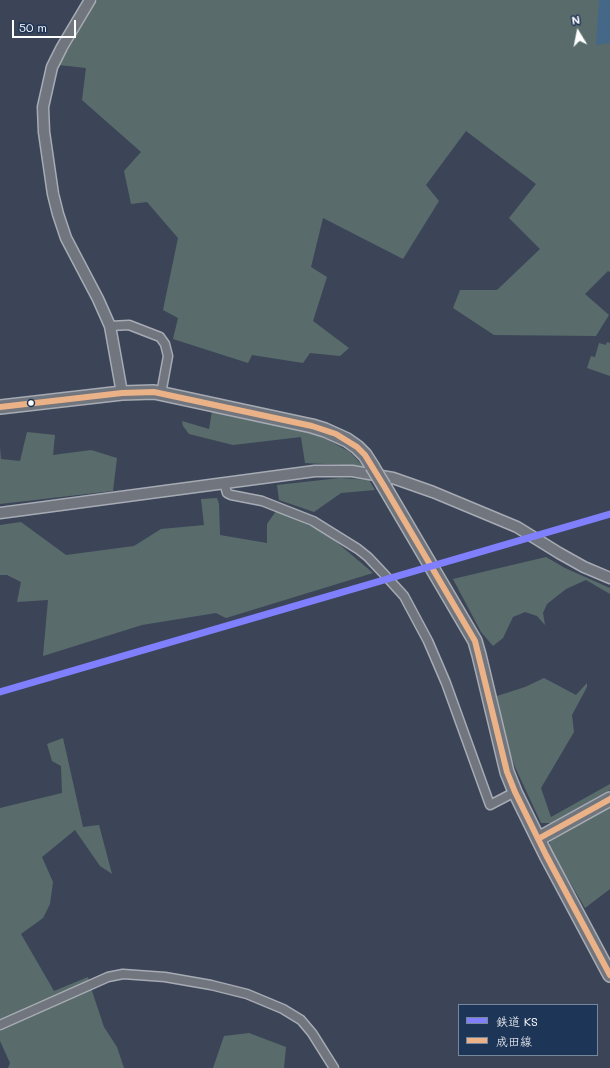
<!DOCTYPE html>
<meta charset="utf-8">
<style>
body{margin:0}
#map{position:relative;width:610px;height:1068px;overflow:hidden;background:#3c4558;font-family:Mali,"Klee One",sans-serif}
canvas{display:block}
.legend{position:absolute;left:458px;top:1004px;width:140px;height:52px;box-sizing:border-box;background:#1d3557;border:1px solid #77869a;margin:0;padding:5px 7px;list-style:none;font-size:12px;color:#fff}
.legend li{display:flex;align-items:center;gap:8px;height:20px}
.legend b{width:20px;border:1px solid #77869a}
.north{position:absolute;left:558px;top:12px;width:40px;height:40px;-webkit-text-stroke:3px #1d3557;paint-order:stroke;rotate:350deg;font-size:11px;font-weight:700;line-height:16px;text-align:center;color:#fff}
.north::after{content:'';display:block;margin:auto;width:14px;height:18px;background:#fff;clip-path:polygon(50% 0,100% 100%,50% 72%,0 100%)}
.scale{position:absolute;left:12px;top:20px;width:64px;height:18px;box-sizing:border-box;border:2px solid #fff;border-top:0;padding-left:5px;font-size:12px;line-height:14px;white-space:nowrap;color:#fff;-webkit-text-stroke:3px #1d3557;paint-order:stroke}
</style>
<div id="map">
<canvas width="610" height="1068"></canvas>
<ul class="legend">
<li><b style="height:5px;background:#8080ff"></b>鉄道 KS</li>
<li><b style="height:5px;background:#ebb288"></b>成田線</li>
</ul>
<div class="north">N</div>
<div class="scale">50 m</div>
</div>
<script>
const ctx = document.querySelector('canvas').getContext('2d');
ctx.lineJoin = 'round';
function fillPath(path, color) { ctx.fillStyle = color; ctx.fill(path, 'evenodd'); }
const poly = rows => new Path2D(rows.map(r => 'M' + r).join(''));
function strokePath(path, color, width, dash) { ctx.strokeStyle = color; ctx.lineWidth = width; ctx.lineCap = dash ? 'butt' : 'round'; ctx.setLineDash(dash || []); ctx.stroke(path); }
const green = poly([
 [97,0,610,0,610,272,608,271,585,294,609,315,596,336,494,335,453,308,460,290,497,290,540,249,509,218,536,184,466,131,426,185,439,201,403,259,323,218,311,267,327,277,313,321,349,348,340,356,310,353,303,363,252,355,248,363,173,339,178,318,163,310,178,238,147,202,131,204,124,171,141,152,82,100,86,68,59,65],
 [607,342,610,343,610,376,587,368,591,356,595,357,599,343,606,345],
 [212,411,303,430,324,438,350,452,363,466,305,463,301,437,233,445,189,434,183,426,182,421,209,429],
 [27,432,55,435,53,455,91,450,117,458,113,491,0,504,0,447,1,459,20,461],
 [340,478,369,480,375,490,341,493,314,512,279,500,277,485],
 [217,498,219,504,220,535,267,543,267,524,276,511,326,533,373,573,226,618,216,613,142,625,43,656,48,600,17,602,21,582,7,575,0,575,0,525,21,522,66,555,134,546,161,529,204,525,201,499],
 [546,557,565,568,610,588,610,594,586,580,566,589,547,604,543,613,545,625,537,616,525,612,513,617,503,638,493,646,481,632,453,579],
 [544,678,576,695,587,683,587,687,572,715,574,732,541,788,551,817,610,784,610,790,551,823,541,823,515,767,505,738,497,696,525,687],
 [63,738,83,827,99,825,112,874,100,866,75,830,42,857,53,882,50,904,43,918,21,934,54,991,88,977,89,981,0,1020,0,808,62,793,61,766,52,761,47,744],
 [610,807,610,889,585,908,549,847,551,837],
 [91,988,104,1027,117,1047,124,1068,8,1068,10,1063,0,1041,0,1028],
 [249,1033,286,1047,284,1068,213,1068,224,1036]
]);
const water = poly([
 [599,0,610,0,610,43,596,45]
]);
const minor = poly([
 [110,326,129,325,160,337,165,344,168,356,161,394],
 [224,483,227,493,231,495,262,501,313,521,358,549,368,557,384,574,404,596,428,641,446,683,490,805,515,792],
 [0,1025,108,977,123,974,165,977,211,985,247,994,283,1009,301,1020,312,1033,334,1068]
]);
const tertiary = poly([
 [90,0,62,47,52,67,43,107,44,132,53,194,58,214,66,238,98,299,110,326,122,393],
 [0,513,315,471,352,471,393,478,433,492,517,527,559,553,584,567,610,578]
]);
const primary = poly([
 [0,407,122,393,154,392,312,426,325,430,347,440,357,447,365,455,372,466],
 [384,486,475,641,479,655,507,772,515,792,546,855,610,975],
 [538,839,610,799]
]);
const primaryBridge = poly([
 [372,466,384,486]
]);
const bus1 = poly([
 [0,407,122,393,154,392,312,426,336,434,357,447,365,455,384,486,475,641,507,772,515,792,546,855,610,975],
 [538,839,610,799]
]);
const rail1 = poly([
 [0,692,610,514]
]);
const markers = [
 [31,403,3.5,"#fff"]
];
fillPath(green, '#596c6b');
fillPath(water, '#456888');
strokePath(minor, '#a7abb4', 11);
strokePath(tertiary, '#a7abb4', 13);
strokePath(primary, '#a7abb4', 16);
strokePath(minor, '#70757e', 8);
strokePath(tertiary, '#70757e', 10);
strokePath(primary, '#70757e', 13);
strokePath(primaryBridge, '#a7abb4', 16, []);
strokePath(primaryBridge, '#70757e', 13);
strokePath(bus1, '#ebb288', 6);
strokePath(rail1, '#8080ff', 7);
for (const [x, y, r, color] of markers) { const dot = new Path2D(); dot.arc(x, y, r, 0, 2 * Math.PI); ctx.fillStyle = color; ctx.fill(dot); strokePath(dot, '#1d3557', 1.5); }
</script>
